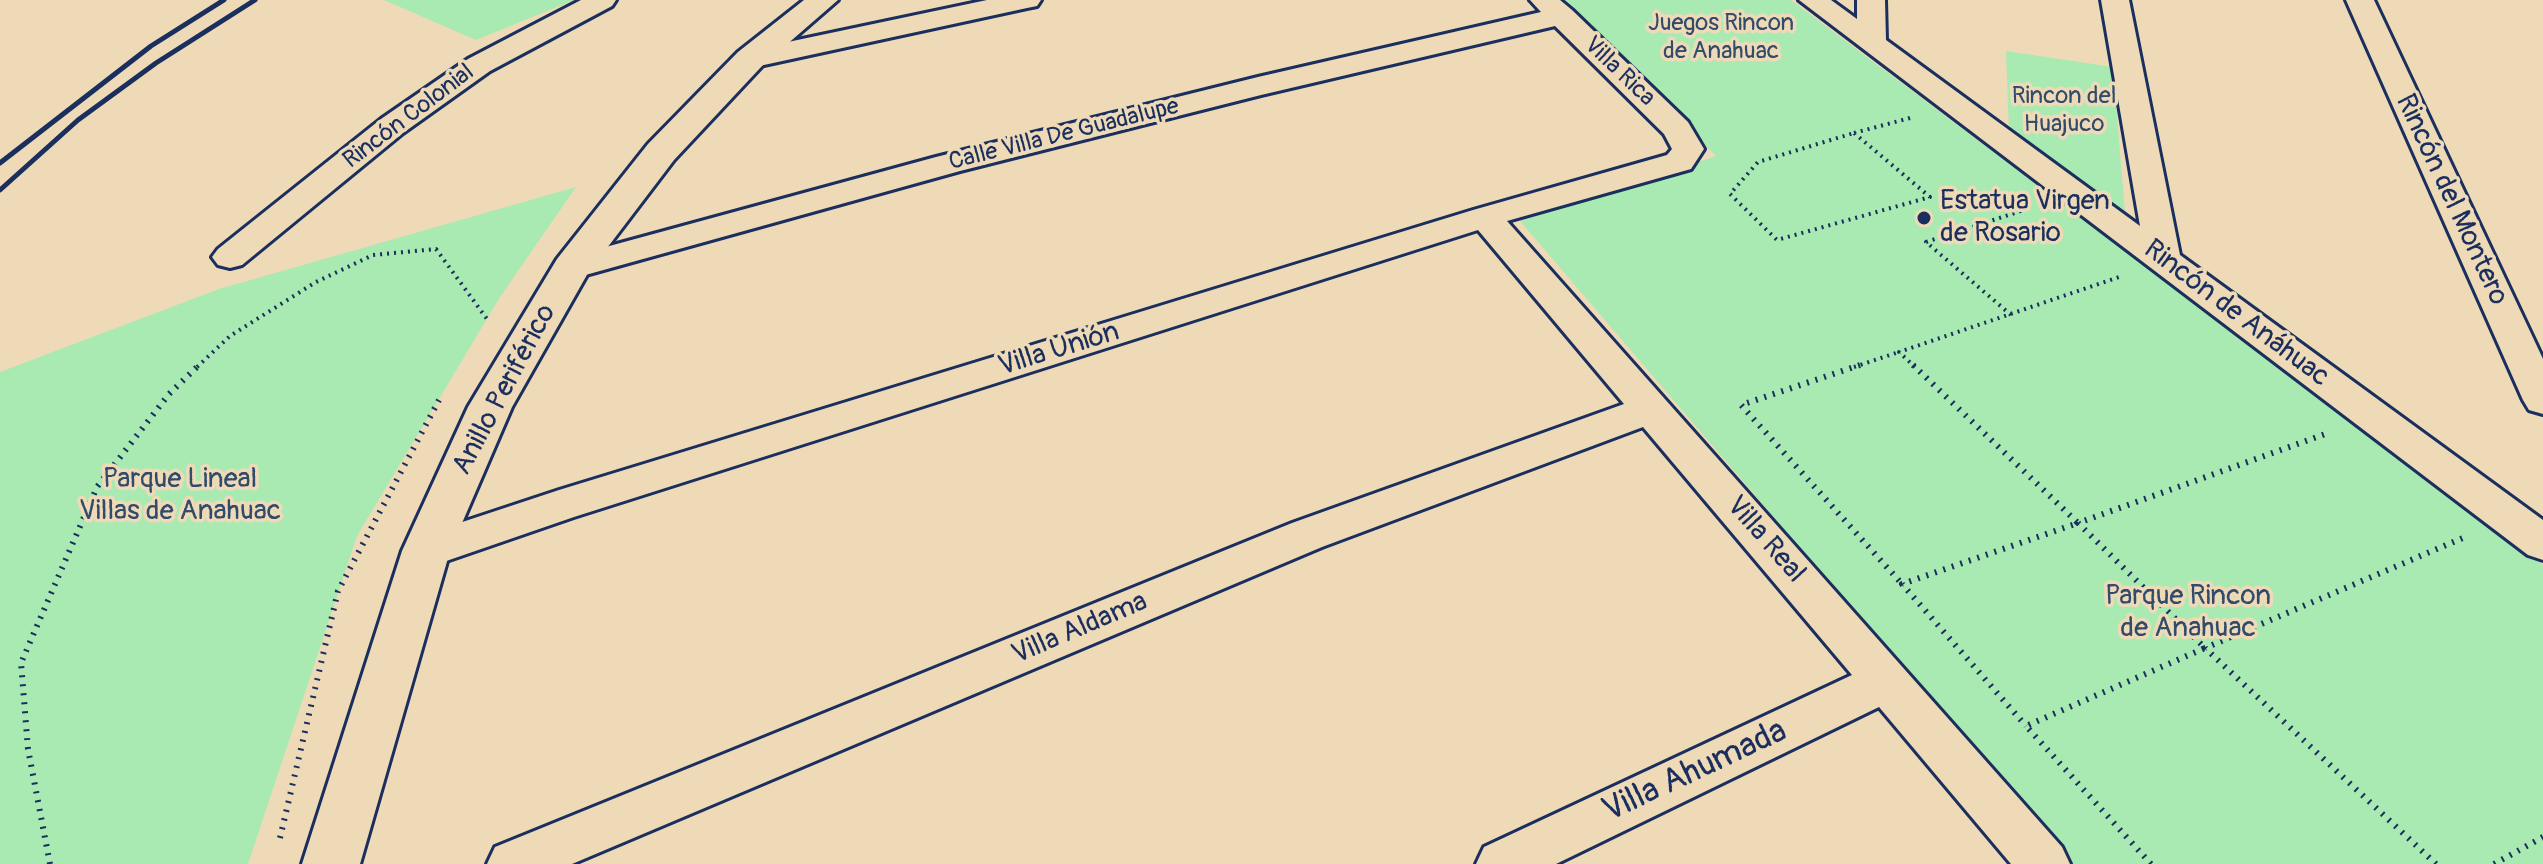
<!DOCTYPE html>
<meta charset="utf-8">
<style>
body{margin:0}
canvas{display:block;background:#efdab8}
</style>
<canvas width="2543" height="864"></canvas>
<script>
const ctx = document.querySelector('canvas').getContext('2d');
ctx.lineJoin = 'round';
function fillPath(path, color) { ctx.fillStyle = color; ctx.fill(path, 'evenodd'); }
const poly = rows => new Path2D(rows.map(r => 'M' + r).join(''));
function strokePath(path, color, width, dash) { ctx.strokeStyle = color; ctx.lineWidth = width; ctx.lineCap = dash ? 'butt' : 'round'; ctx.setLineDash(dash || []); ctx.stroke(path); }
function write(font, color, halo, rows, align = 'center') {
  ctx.font = font + ' Pangolin,sans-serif'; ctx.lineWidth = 7; ctx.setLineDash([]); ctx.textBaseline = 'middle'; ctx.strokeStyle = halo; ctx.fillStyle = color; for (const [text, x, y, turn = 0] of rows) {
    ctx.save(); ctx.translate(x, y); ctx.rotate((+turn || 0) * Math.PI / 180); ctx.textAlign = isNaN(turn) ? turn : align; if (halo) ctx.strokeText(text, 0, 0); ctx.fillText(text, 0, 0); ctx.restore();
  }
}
const green = poly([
 [384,0,574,0,476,40],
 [1559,0,1791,0,2543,565,2543,864,2071,864,1520,221,1716,156],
 [2006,51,2113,67,2125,213,2009,134],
 [576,187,500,297,357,536,248,864,0,864,0,372,219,289]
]);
const pathFar1 = poly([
 [1854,133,1930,197,1777,240,1730,194,1758,162,1854,133],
 [1854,133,1910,118],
 [2011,315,1926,242,2030,208],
 [197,367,230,336,316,282,373,255,436,249,487,319,485,322],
 [1854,367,1899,352],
 [1915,367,1899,352,2122,276]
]);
const path = poly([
 [1860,365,1741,405,1902,584],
 [1913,365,2078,523,1902,584,2026,726],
 [280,838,338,591,439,400],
 [50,864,28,749,21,663,97,487,169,394,199,365],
 [2151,864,2026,726,2205,648,2078,523,2328,433],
 [2436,864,2205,648,2465,537],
 [2494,864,2543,837]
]);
const street = poly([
 [581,0,616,0,612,6,490,71,403,133,242,265,230,268,218,265,212,257,218,249,381,119,468,59,581,0],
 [987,0,1041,0,1037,6,1027,8,750,68,740,65,735,59,740,53,750,50,987,0],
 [1530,0,1560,0,1572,10,1688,122,1704,149,1691,169,1507,221,2062,847,2070,864,2011,864,1879,707,1556,864,1476,864,1484,847,1852,675,1643,427,1322,547,572,864,487,864,495,847,1292,523,1624,404,1478,230,574,517,426,568,411,563,404,551,411,539,559,490,1473,210,1667,155,1672,149,1664,134,1555,26,1261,95,960,171,571,279,558,276,553,268,558,260,936,157,1258,77,1541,12,1530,0],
 [1799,0,1831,0,1857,19,1857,0,1885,0,1886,40,2140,226,2101,0,2129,0,2180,255,2543,520,2543,560,2528,555,1799,0],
 [2346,0,2374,0,2543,359,2543,414,2529,410,2523,400,2346,0]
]);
const secondary = poly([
 [804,0,838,0,762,66,674,160,588,273,512,407,450,551,360,864,302,864,402,551,468,407,557,259,648,144,738,52,804,0]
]);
const rail = poly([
 [0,163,151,46,224,0],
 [0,190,78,120,156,63,255,0]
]);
const markers = [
 [1924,218,8,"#1b2f5e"]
];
const farParknames = [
 ["Juegos Rincon",1721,24],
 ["de Anahuac",1721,52],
 ["Rincon del",2064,97],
 ["Huajuco",2064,125]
];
const farStreetnames = [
 ["Villa Rica",1619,72,44],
 ["Rincón Colonial",409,117,-37],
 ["Calle Villa De Guadalupe",1064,135,-14]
];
const streetNames = [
 ["Rincón del Montero",2451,200,65],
 ["Rincón de Anáhuac",2236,314,37],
 ["Villa Unión",1059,350,-17],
 ["Anillo Periférico",505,390,-62],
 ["Villa Real",1765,540,49],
 ["Villa Aldama",1080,629,-23]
];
const poiNames = [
 ["Estatua Virgen",1940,202],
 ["de Rosario",1940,234]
];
const parkNames = [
 ["Parque Lineal",180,480],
 ["Villas de Anahuac",180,512],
 ["Parque Rincon",2188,597],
 ["de Anahuac",2188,629]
];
const nearStreetnames = [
 ["Villa Ahumada",1695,772,-25]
];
fillPath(green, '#a9e9b2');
strokePath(street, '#1b2f5e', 6);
strokePath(secondary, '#1b2f5e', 6);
strokePath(pathFar1, '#1b2f5e', 4, [2, 5]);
strokePath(path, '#1b2f5e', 6, [2, 7]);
fillPath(street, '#efdab8');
fillPath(secondary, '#efdab8');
strokePath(rail, '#1b2f5e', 5);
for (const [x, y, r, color] of markers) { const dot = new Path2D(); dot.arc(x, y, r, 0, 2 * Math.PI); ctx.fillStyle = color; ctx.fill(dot); strokePath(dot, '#efdab8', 3); }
write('24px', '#304b6b', '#efdab8', farParknames);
write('24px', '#1b2f5e', '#efdab8', farStreetnames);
write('28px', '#1b2f5e', '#efdab8', streetNames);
write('28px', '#1b2f5e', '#efdab8', poiNames, 'left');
write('28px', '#304b6b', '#efdab8', parkNames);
write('34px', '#1b2f5e', '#efdab8', nearStreetnames);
</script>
